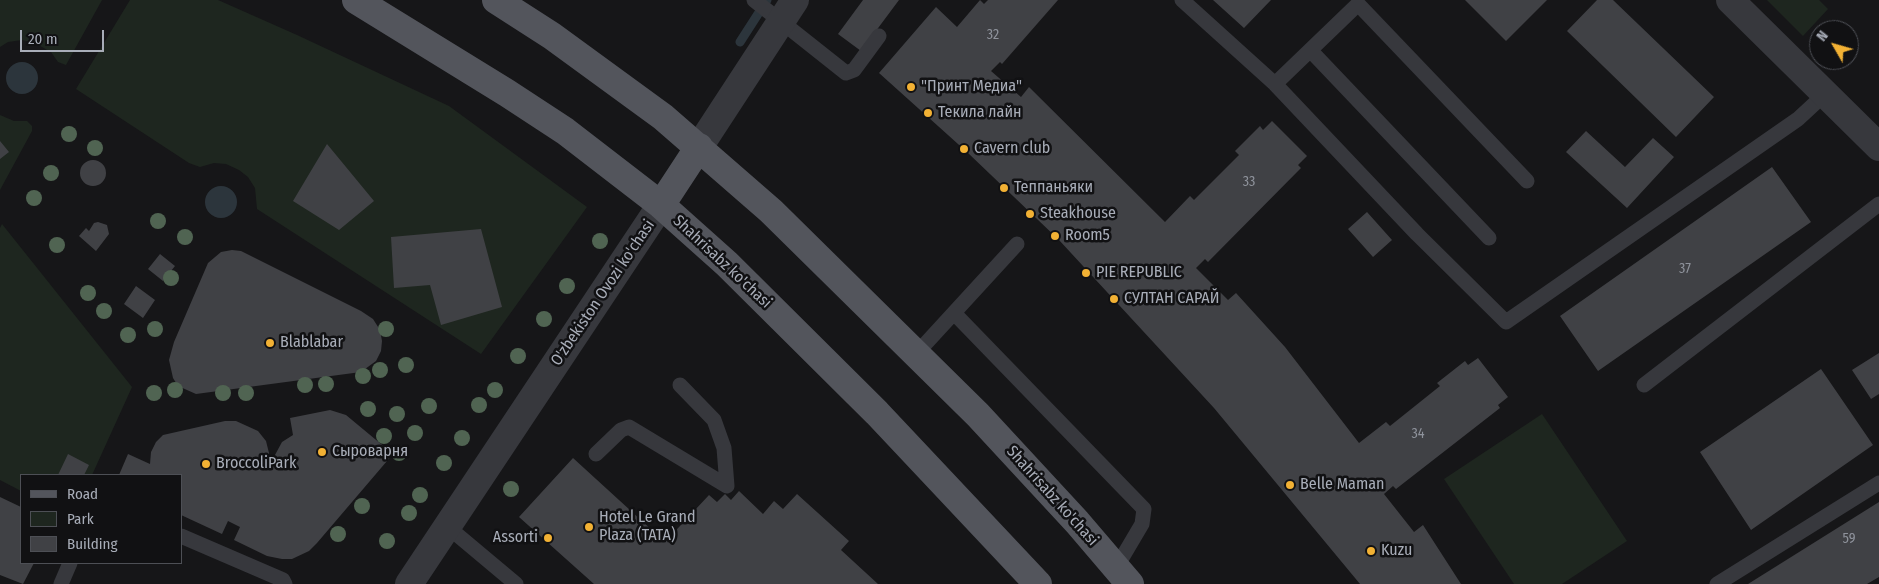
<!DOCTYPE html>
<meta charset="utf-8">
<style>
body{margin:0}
#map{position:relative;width:1879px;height:584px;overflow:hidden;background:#161618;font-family:"Fira Sans Condensed",sans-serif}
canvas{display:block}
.legend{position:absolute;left:20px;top:474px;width:162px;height:90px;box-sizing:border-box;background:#111113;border:1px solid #4d4f55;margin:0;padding:6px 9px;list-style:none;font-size:15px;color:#a8adb8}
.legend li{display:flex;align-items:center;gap:10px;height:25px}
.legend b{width:25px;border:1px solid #4d4f55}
.north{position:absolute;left:1809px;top:20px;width:50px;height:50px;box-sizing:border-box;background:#111113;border:1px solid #4d4f55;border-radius:50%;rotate:308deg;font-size:14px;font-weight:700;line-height:20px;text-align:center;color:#a8adb8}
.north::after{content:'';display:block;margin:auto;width:18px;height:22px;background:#f2b134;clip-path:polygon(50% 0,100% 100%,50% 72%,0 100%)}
.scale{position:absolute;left:20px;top:30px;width:84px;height:22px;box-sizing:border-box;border:2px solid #a8adb8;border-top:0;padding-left:6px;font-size:15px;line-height:18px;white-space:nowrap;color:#a8adb8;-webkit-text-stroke:4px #111113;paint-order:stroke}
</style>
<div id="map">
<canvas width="1879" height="584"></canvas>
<ul class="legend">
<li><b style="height:6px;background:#53555c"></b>Road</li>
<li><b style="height:14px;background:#1e261f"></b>Park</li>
<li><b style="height:14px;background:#404145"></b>Building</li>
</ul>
<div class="north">N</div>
<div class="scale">20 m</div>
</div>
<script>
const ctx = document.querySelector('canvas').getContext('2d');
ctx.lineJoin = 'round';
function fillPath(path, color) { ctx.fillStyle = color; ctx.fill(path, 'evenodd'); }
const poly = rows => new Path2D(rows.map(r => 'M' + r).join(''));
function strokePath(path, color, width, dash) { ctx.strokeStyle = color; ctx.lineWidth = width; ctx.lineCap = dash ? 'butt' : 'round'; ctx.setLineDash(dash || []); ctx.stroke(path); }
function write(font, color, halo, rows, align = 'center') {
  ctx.font = font + ' "Fira Sans Condensed",sans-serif'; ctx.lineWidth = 5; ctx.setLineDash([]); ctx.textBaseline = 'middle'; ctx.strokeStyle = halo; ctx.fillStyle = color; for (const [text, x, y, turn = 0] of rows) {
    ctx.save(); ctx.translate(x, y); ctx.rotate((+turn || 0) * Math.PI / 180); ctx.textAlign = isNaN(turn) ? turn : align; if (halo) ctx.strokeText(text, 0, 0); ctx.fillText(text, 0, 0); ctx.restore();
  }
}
const green = poly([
 [0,0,102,0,66,65,58,62,51,52,33,42,22,40,8,42,0,47],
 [130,0,218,0,297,35,449,106,587,207,481,354,257,209,255,188,248,177,239,170,226,164,214,163,200,167,189,163,76,89],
 [1767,0,1819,0,1828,9,1803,36],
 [0,115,14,121,27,121,32,126,32,131,0,190],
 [2,224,132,387,92,475,21,475,21,491,0,480,0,228],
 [1542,414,1627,541,1562,584,1514,584,1444,479]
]);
const water = poly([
 '6 78a16 16 0 1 1 32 0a16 16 0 1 1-32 0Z',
 '205 202a16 16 0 1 1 32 0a16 16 0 1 1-32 0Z'
]);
const stream = poly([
 [740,42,767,0]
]);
const building = poly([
 [863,0,899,0,861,51,838,34],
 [980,0,984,4,988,0,1058,0,1002,64,1000,62,991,71,1021,97,1029,87,1165,222,1190,196,1194,200,1239,155,1235,151,1260,126,1263,130,1272,121,1307,156,1298,165,1301,168,1208,262,1205,259,1196,268,1228,300,1236,293,1285,347,1359,443,1386,422,1390,426,1440,386,1437,383,1465,361,1468,365,1478,358,1508,397,1498,405,1500,408,1396,489,1393,486,1384,494,1414,532,1423,525,1461,584,1360,584,1214,408,1059,240,968,153,879,73,936,7,957,27],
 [1213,0,1271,0,1244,28],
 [1465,0,1547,0,1506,41],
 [1597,0,1613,0,1714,97,1676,137,1567,31],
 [1586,131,1625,167,1653,138,1674,157,1627,208,1566,152],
 [0,141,9,152,0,159],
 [327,144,374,201,339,230,293,201],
 '80 173a13 13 0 1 1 26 0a13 13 0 1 1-26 0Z',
 [1772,167,1811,222,1598,371,1560,316],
 [1367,212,1392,240,1373,257,1348,229],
 [98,222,107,225,109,234,96,251,79,236,86,228,89,231,94,223],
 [481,229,502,307,441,325,430,285,394,288,391,237],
 [232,250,241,251,361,311,373,319,380,330,382,341,381,351,376,361,361,372,196,394,178,386,173,378,169,360,174,342,208,263,221,252],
 [160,254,175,266,163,281,148,269],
 [136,286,155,300,143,318,124,304],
 [1879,353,1879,394,1871,399,1852,370],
 [1821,369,1873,445,1751,530,1700,452],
 [330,410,346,415,393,454,317,543,309,551,292,559,282,559,267,556,234,540,240,527,228,521,222,534,181,515,181,475,119,475,128,454,150,464,151,452,156,442,163,435,225,421,236,421,258,431,266,441,269,453,269,466,282,442,293,435,290,418],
 [68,454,89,465,84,475,58,475],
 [573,458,665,542,709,495,717,502,725,494,731,500,739,491,763,514,774,501,783,509,797,494,849,541,841,550,878,584,594,584,519,517],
 [0,497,21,507,21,563,34,563,23,584,0,575],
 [1879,502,1879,577,1867,584,1748,584]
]);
const service = poly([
 [754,0,846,73,854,70,879,36],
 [1182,0,1275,84,1417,234,1506,322,1798,119,1825,94],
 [1311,51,1489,238],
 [1275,84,1358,4,1527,181],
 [954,313,1144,509,1142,524,1116,568],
 [917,353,1017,244],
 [680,385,714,420,724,448,727,486],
 [1644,385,1879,204],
 [596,454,621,430,629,427,727,486],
 [448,527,516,584],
 [181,536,283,580,285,584],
 [61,584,70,563],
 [1717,584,1879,483]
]);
const minor = poly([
 [1730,0,1879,147],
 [699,147,795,0],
 [409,584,661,205]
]);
const primary = poly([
 [356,0,507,93,565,131,661,205,727,264,877,413,1038,584],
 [496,0,552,36,663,117,771,211,978,415,1077,522,1130,584],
 [661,205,699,147]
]);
const trees = [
 [69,134],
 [95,148],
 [51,173],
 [34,198],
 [158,221],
 [185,237],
 [600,241],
 [57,245],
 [171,278],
 [567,286],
 [88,293],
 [104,311],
 [544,319],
 [155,329],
 [386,329],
 [128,335],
 [518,356],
 [406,365],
 [380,370],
 [363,376],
 [326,384],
 [305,385],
 [175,390],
 [495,390],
 [154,393],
 [223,393],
 [246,393],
 [479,405],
 [429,406],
 [368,409],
 [397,414],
 [415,433],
 [384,436],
 [462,438],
 [399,453],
 [444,463],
 [511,489],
 [420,495],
 [362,506],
 [409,513],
 [338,534],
 [387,541]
];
const markers = [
 [911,87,5,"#f2b134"],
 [928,113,5,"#f2b134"],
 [964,149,5,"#f2b134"],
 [1004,188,5,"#f2b134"],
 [1030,214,5,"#f2b134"],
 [1055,236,5,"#f2b134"],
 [1086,273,5,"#f2b134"],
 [1114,299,5,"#f2b134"],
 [270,343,5,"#f2b134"],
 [322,452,5,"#f2b134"],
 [206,464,5,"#f2b134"],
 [1290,485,5,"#f2b134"],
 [589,527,5,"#f2b134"],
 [548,538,5,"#f2b134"],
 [1371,551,5,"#f2b134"]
];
const numberNames = [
 ["32",993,35],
 ["33",1249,182],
 ["37",1685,269],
 ["34",1418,434],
 ["59",1849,539]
];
const poiNames = [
 ["\"Принт Медиа\"",921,87],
 ["Текила лайн",938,113],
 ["Cavern club",974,149],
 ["Теппаньяки",1014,188],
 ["Steakhouse",1040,214],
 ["Room5",1065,236],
 ["PIE REPUBLIC",1096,273],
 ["СУЛТАН САРАЙ",1124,299],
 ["Blablabar",280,343],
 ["Сыроварня",332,452],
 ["BroccoliPark",216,464],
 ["Belle Maman",1300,485],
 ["Hotel Le Grand",599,518],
 ["Plaza (TATA)",599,536],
 ["Assorti",538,538,"right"],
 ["Kuzu",1381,551]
];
const streetNames = [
 ["Shahrisabz ko'chasi",722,262,43],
 ["O'zbekiston Ovozi ko'chasi",603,293,-56],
 ["Shahrisabz ko'chasi",1052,496,48]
];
fillPath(green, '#1e261f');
fillPath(water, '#2c353c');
strokePath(stream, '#2c353c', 9);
fillPath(building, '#404145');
strokePath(service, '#37383d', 15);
strokePath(minor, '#37383d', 28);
strokePath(primary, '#53555c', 28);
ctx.fillStyle = '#506452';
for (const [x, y] of trees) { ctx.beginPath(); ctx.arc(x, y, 8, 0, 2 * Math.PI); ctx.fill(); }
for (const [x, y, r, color] of markers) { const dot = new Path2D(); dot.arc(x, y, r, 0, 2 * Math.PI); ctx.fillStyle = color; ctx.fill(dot); strokePath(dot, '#111113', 2); }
write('14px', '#8e929b', null, numberNames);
write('16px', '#a8adb8', '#111113', poiNames, 'left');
write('16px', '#a8adb8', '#111113', streetNames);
</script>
